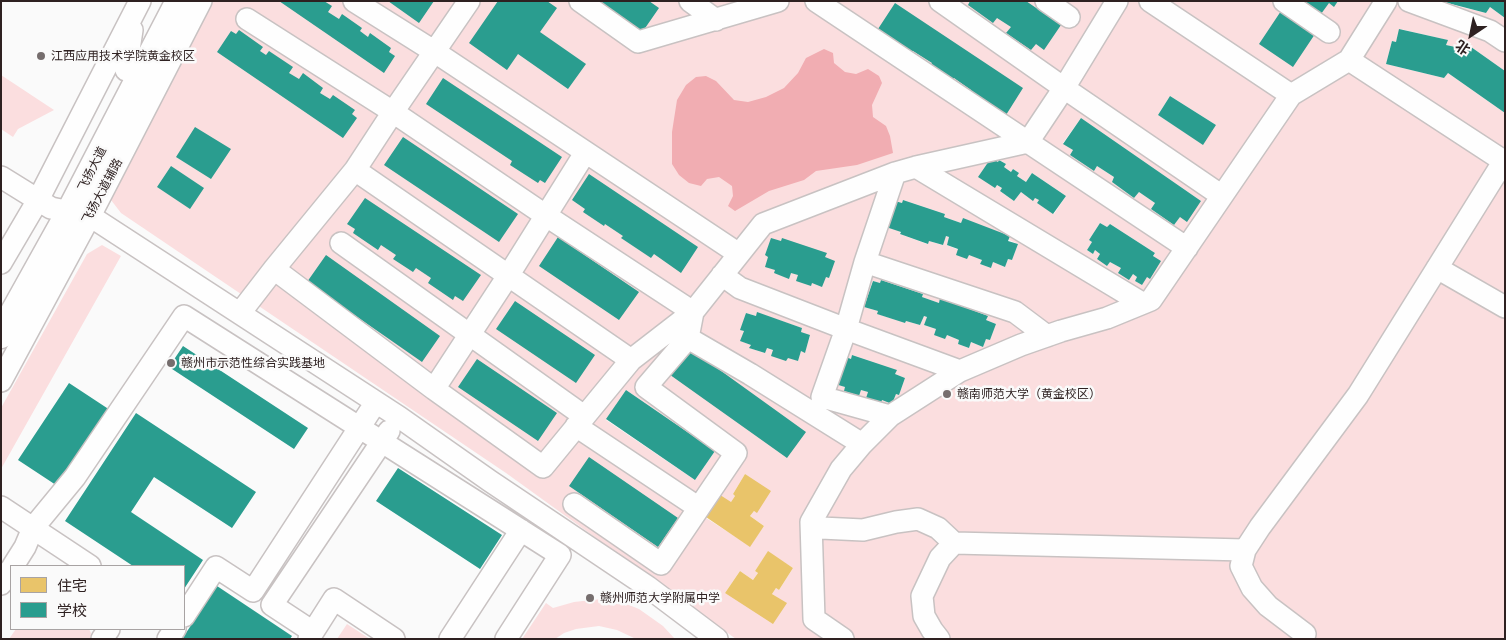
<!DOCTYPE html>
<meta charset="utf-8">
<style>
body{margin:0}
#map{position:relative;width:1506px;height:640px;overflow:hidden;background:#fafafa;font-family:Barlow,"Noto Sans SC",sans-serif}
canvas{display:block}
.frame{position:absolute;inset:0;border:2px solid #2e2121;pointer-events:none}
.legend{position:absolute;left:10px;top:565px;width:175px;height:65px;box-sizing:border-box;background:#fafafa;border:1px solid #a8a3a3;margin:0;padding:6px 9px;list-style:none;font-size:15px;color:#2e2121}
.legend li{display:flex;align-items:center;gap:10px;height:25px}
.legend b{width:25px;border:1px solid #a8a3a3}
.north{position:absolute;left:1446px;top:10px;width:50px;height:50px;-webkit-text-stroke:4px #fafafa;paint-order:stroke;rotate:214deg;font-size:14px;font-weight:700;line-height:20px;text-align:center;color:#2e2121}
.north::after{content:'';display:block;margin:auto;width:18px;height:22px;background:#2e2121;clip-path:polygon(50% 0,100% 100%,50% 72%,0 100%)}
</style>
<div id="map">
<canvas width="1506" height="640"></canvas>
<div class="frame"></div>
<ul class="legend">
<li><b style="height:14px;background:#e9c46a"></b>住宅</li>
<li><b style="height:14px;background:#2a9d8f"></b>学校</li>
</ul>
<div class="north">北</div>
</div>
<script>
const ctx = document.querySelector('canvas').getContext('2d');
ctx.lineJoin = 'round';
function fillPath(path, color) { ctx.fillStyle = color; ctx.fill(path, 'evenodd'); }
const poly = rows => new Path2D(rows.map(r => 'M' + r).join(''));
function strokePath(path, color, width, dash) { ctx.strokeStyle = color; ctx.lineWidth = width; ctx.lineCap = dash ? 'butt' : 'round'; ctx.setLineDash(dash || []); ctx.stroke(path); }
function write(font, color, halo, rows, align = 'center') {
  ctx.font = font + ' Barlow,"Noto Sans SC",sans-serif'; ctx.lineWidth = 5; ctx.setLineDash([]); ctx.textBaseline = 'middle'; ctx.strokeStyle = halo; ctx.fillStyle = color; for (const [text, x, y, turn = 0] of rows) {
    ctx.save(); ctx.translate(x, y); ctx.rotate((+turn || 0) * Math.PI / 180); ctx.textAlign = isNaN(turn) ? turn : align; if (halo) ctx.strokeText(text, 0, 0); ctx.fillText(text, 0, 0); ctx.restore();
  }
}
const green = poly([
 [210,1,1437,1,1486,13,1490,7,1505,18,1505,71,1464,42,1460,48,1446,45,1447,40,1400,29,1396,42,1392,41,1386,64,1444,78,1448,73,1505,113,1505,639,736,639,506,473,121,213,111,200],
 [1170,96,1216,125,1203,144,1158,115],
 [1081,118,1201,201,1180,217,1174,225,1151,209,1155,203,1139,192,1134,198,1112,182,1114,177,1097,166,1094,171,1070,155,1073,150,1063,143],
 [991,158,998,162,1000,160,1006,164,1004,167,1011,172,1013,169,1019,173,1017,176,1026,182,1032,173,1066,196,1054,214,1037,203,1039,200,1035,198,1033,200,1021,192,1014,201,1000,191,1002,188,979,176],
 [903,200,945,214,944,217,961,223,963,218,1018,244,1012,260,1008,259,1005,267,993,262,991,268,980,264,982,260,947,245,949,237,946,236,942,245,929,241,927,244,900,234,895,201,902,203],
 [1100,223,1107,227,1110,224,1155,253,1142,285,1135,281,1137,277,1133,274,1110,262,1107,266,1097,259,1100,254,1095,250,1093,254,1087,250,1092,242,1089,240],
 [881,280,923,294,922,297,939,303,941,298,987,316,986,320,996,324,990,340,986,339,983,347,971,342,969,348,958,344,959,340,947,335,934,335,936,329,924,325,927,317,924,316,920,325,906,321,905,323,878,314,878,311,864,307,873,281,880,283],
 [746,313,756,316,758,313,802,328,801,332,810,336,805,352,801,351,798,361,767,348,764,353,750,348,751,345,741,341,744,331,741,330],
 [841,355,851,359,852,355,896,370,895,374,905,378,899,395,896,394,892,404,882,400,880,403,866,398,868,392,861,390,859,396,845,387,835,384],
 [626,390,715,451,695,480,606,420],
 [745,474,757,512,754,511,750,516,764,526,750,546,703,516,731,502,735,496,733,494],
 [768,552,793,568,779,590,776,588,772,594,786,603,725,593,740,571,753,580,758,573,755,571],
 [1,75,54,110,18,129,13,137,1,129],
 [102,245,121,256,1,469,1,408,87,254],
 [601,599,612,600,624,603,639,609,663,626,675,639,636,639,617,630,599,626,576,629,564,633,555,639,522,639,546,603,553,608,574,602],
 [347,624,370,639,337,639],
 [16,629,89,629,91,633,90,639,9,639]
]);
const water = poly([
 [824,49,833,53,834,63,845,72,856,74,868,69,879,76,882,83,872,105,873,117,886,126,890,136,893,153,857,165,816,171,804,180,769,191,735,211,728,206,733,196,732,186,719,177,707,179,701,186,689,183,679,175,672,164,672,132,677,100,686,85,696,77,706,76,716,81,734,100,748,102,766,97,784,88,798,73,806,58]
]);
const homes = poly([
 [745,474,771,491,757,513,754,511,750,516,764,526,750,547,703,515,717,493,731,502,735,496,733,494],
 [768,551,793,568,779,590,776,588,772,594,787,603,773,624,725,593,740,571,753,580,758,573,755,571]
]);
const schools = poly([
 [279,1,324,1,332,6,328,12,339,19,342,14,362,28,360,31,368,37,370,33,391,48,389,52,395,56,384,73],
 [388,1,434,1,419,23],
 [498,1,547,1,557,8,540,32,586,64,568,89,518,54,507,70,469,43],
 [594,1,649,1,659,8,641,34],
 [970,1,1026,1,1061,25,1044,50,1036,44,1031,50,1006,33,1011,27,997,18,993,23,968,5],
 [1301,1,1338,1,1334,7,1329,3,1321,14],
 [1440,1,1505,1,1505,18,1490,7,1486,13],
 [895,3,1023,88,1006,115,994,107,990,114,966,98,971,90,954,78,951,83,929,68,932,63,913,51,909,56,884,40,887,35,878,29],
 [1283,8,1317,31,1293,67,1259,44],
 [1399,29,1448,40,1446,45,1460,48,1464,42,1505,71,1505,113,1448,73,1444,78,1386,64,1392,41,1396,42],
 [239,30,263,47,260,51,266,55,269,51,293,67,289,73,299,79,303,73,323,88,320,93,330,99,333,95,355,110,352,114,357,118,343,138,217,52,231,31,236,34],
 [443,78,562,157,545,183,540,180,538,183,510,165,512,161,426,104],
 [1170,96,1216,125,1203,145,1158,115],
 [1081,118,1201,201,1187,222,1180,217,1174,225,1151,209,1155,203,1139,192,1134,198,1112,182,1114,177,1097,166,1094,171,1070,155,1073,150,1063,144],
 [195,127,231,149,211,179,176,157],
 [403,137,518,214,499,242,384,165],
 [991,158,998,162,999,160,1006,164,1004,167,1011,172,1013,169,1019,173,1017,176,1026,182,1032,173,1066,196,1053,214,1037,203,1039,200,1035,198,1033,201,1021,192,1014,201,1000,191,1002,188,997,185,995,188,978,177],
 [171,166,204,188,190,209,157,187],
 [589,174,698,247,681,273,654,254,651,258,621,238,623,236,605,224,604,226,583,212,585,209,572,200],
 [365,198,481,275,463,301,455,296,453,300,428,283,431,278,416,268,413,272,393,259,396,255,381,245,378,250,353,233,355,229,347,224],
 [903,200,945,214,944,217,961,223,963,218,1010,236,1008,241,1018,244,1012,260,1008,259,1005,267,993,262,991,268,980,264,982,260,969,255,967,259,956,255,958,249,947,245,949,237,946,236,943,245,929,241,928,244,900,234,901,232,886,227,895,201,902,203],
 [1100,223,1107,227,1110,224,1155,253,1153,256,1161,261,1150,279,1147,277,1142,285,1135,281,1137,277,1133,274,1129,280,1118,273,1121,268,1110,262,1107,266,1097,259,1100,254,1095,250,1093,254,1087,250,1092,242,1089,240],
 [558,237,639,292,619,320,539,266],
 [771,238,781,241,782,238,827,253,825,257,835,261,829,278,826,277,822,287,812,283,811,286,796,281,798,275,791,273,789,279,774,273,775,270,765,267,768,257,765,255],
 [326,255,440,336,422,362,307,282],
 [881,280,923,294,922,297,939,303,940,298,988,316,986,320,996,324,990,340,986,339,983,347,971,342,969,348,958,344,959,340,947,335,945,339,934,335,936,329,924,325,927,317,924,316,920,325,906,321,905,323,877,314,878,311,864,307,873,281,880,283],
 [515,301,595,355,576,383,496,329],
 [757,312,802,328,801,332,810,335,805,353,801,351,798,361,788,358,786,361,771,356,773,350,767,348,765,353,749,348,751,345,740,341,744,331,740,330,746,313,756,316],
 [685,345,806,432,787,458,666,372],
 [183,346,308,428,294,449,169,367],
 [841,355,851,359,852,355,897,370,895,374,905,378,899,395,896,394,892,404,882,400,881,403,866,398,868,392,861,390,859,396,844,391,845,387,835,384],
 [477,359,557,413,538,441,458,387],
 [69,383,110,410,59,487,18,460],
 [626,390,715,451,695,480,606,419],
 [136,413,256,492,232,528,154,477,131,512,203,560,184,589,184,566,133,566,65,521],
 [589,457,678,518,658,547,569,486],
 [398,468,502,535,480,569,376,501],
 [217,586,292,636,290,639,182,639]
]);
const minor = poly([
 [354,1,435,52,739,254],
 [580,1,638,42,778,1],
 [690,1,716,20],
 [816,1,1187,248],
 [940,1,1064,88,1222,196],
 [1046,1,1069,17],
 [1150,1,1291,95,1349,60,1386,1],
 [1284,1,1329,32],
 [1409,1,1490,31,1505,41],
 [247,19,393,112,545,215,693,312,688,338,646,387,736,453,661,564,574,504],
 [1349,60,1505,162],
 [126,70,132,30],
 [916,167,1142,303],
 [355,170,631,360],
 [895,173,865,262,1015,312,1047,336],
 [1,177,51,208,90,216,399,417,490,481,648,587,717,639],
 [341,243,584,416],
 [1,263,38,200,140,1],
 [1437,268,1505,307],
 [274,269,434,389,543,467,631,360,693,312,763,224,895,173,916,167,1028,142,1064,88,1117,1],
 [722,275,740,288,846,329,865,262],
 [240,313,274,269,355,170,393,112,469,1],
 [688,338,750,374,862,444],
 [1,381,90,216,201,1],
 [434,389,508,276,585,153],
 [890,416,822,397,846,329,960,371],
 [576,426,699,508],
 [1,507,90,566],
 [811,522,821,528,863,530,896,522,918,519,938,528,954,543],
 [1245,550,1241,566,1252,588,1268,606,1305,634],
 [13,566,25,547,33,528,75,477,184,316,560,555,506,639],
 [1,584,11,569],
 [184,616,216,567,253,591,376,402],
 [313,632,334,599,394,639],
 [102,639,109,629],
 [168,639,175,629],
 [309,639,313,632,272,605,389,431],
 [450,639,521,530],
 [843,639,814,619,811,522,841,469,862,444,890,416,960,371,1021,345,1061,331,1107,318,1151,300,1291,95],
 [939,639,932,630,924,616,922,596,940,558,954,543,1245,550,1260,527,1358,395,1505,159]
]);
const major = poly([
 [1,335,70,211,179,1]
]);
const markers = [
 [41,56,5,"#756d6d"],
 [171,363,5,"#756d6d"],
 [947,394,5,"#756d6d"],
 [590,598,5,"#756d6d"]
];
const poiNames = [
 ["江西应用技术学院黄金校区",51,56],
 ["赣州市示范性综合实践基地",181,363],
 ["赣南师范大学（黄金校区）",957,394],
 ["赣州师范大学附属中学",600,598]
];
const streetNames = [
 ["飞扬大道",92,169,-63],
 ["飞扬大道辅路",102,191,-62]
];
fillPath(green, '#fbdedf');
fillPath(water, '#f1adb2');
fillPath(homes, '#e9c46a');
fillPath(schools, '#2a9d8f');
strokePath(minor, '#c8c2c2', 24);
strokePath(major, '#c8c2c2', 29);
strokePath(minor, '#fefefe', 21);
strokePath(major, '#fefefe', 26);
for (const [x, y, r, color] of markers) { const dot = new Path2D(); dot.arc(x, y, r, 0, 2 * Math.PI); ctx.fillStyle = color; ctx.fill(dot); strokePath(dot, '#fafafa', 2); }
write('12px', '#2e2121', '#fafafa', poiNames, 'left');
write('12px', '#2e2121', '#fafafa', streetNames);
</script>
